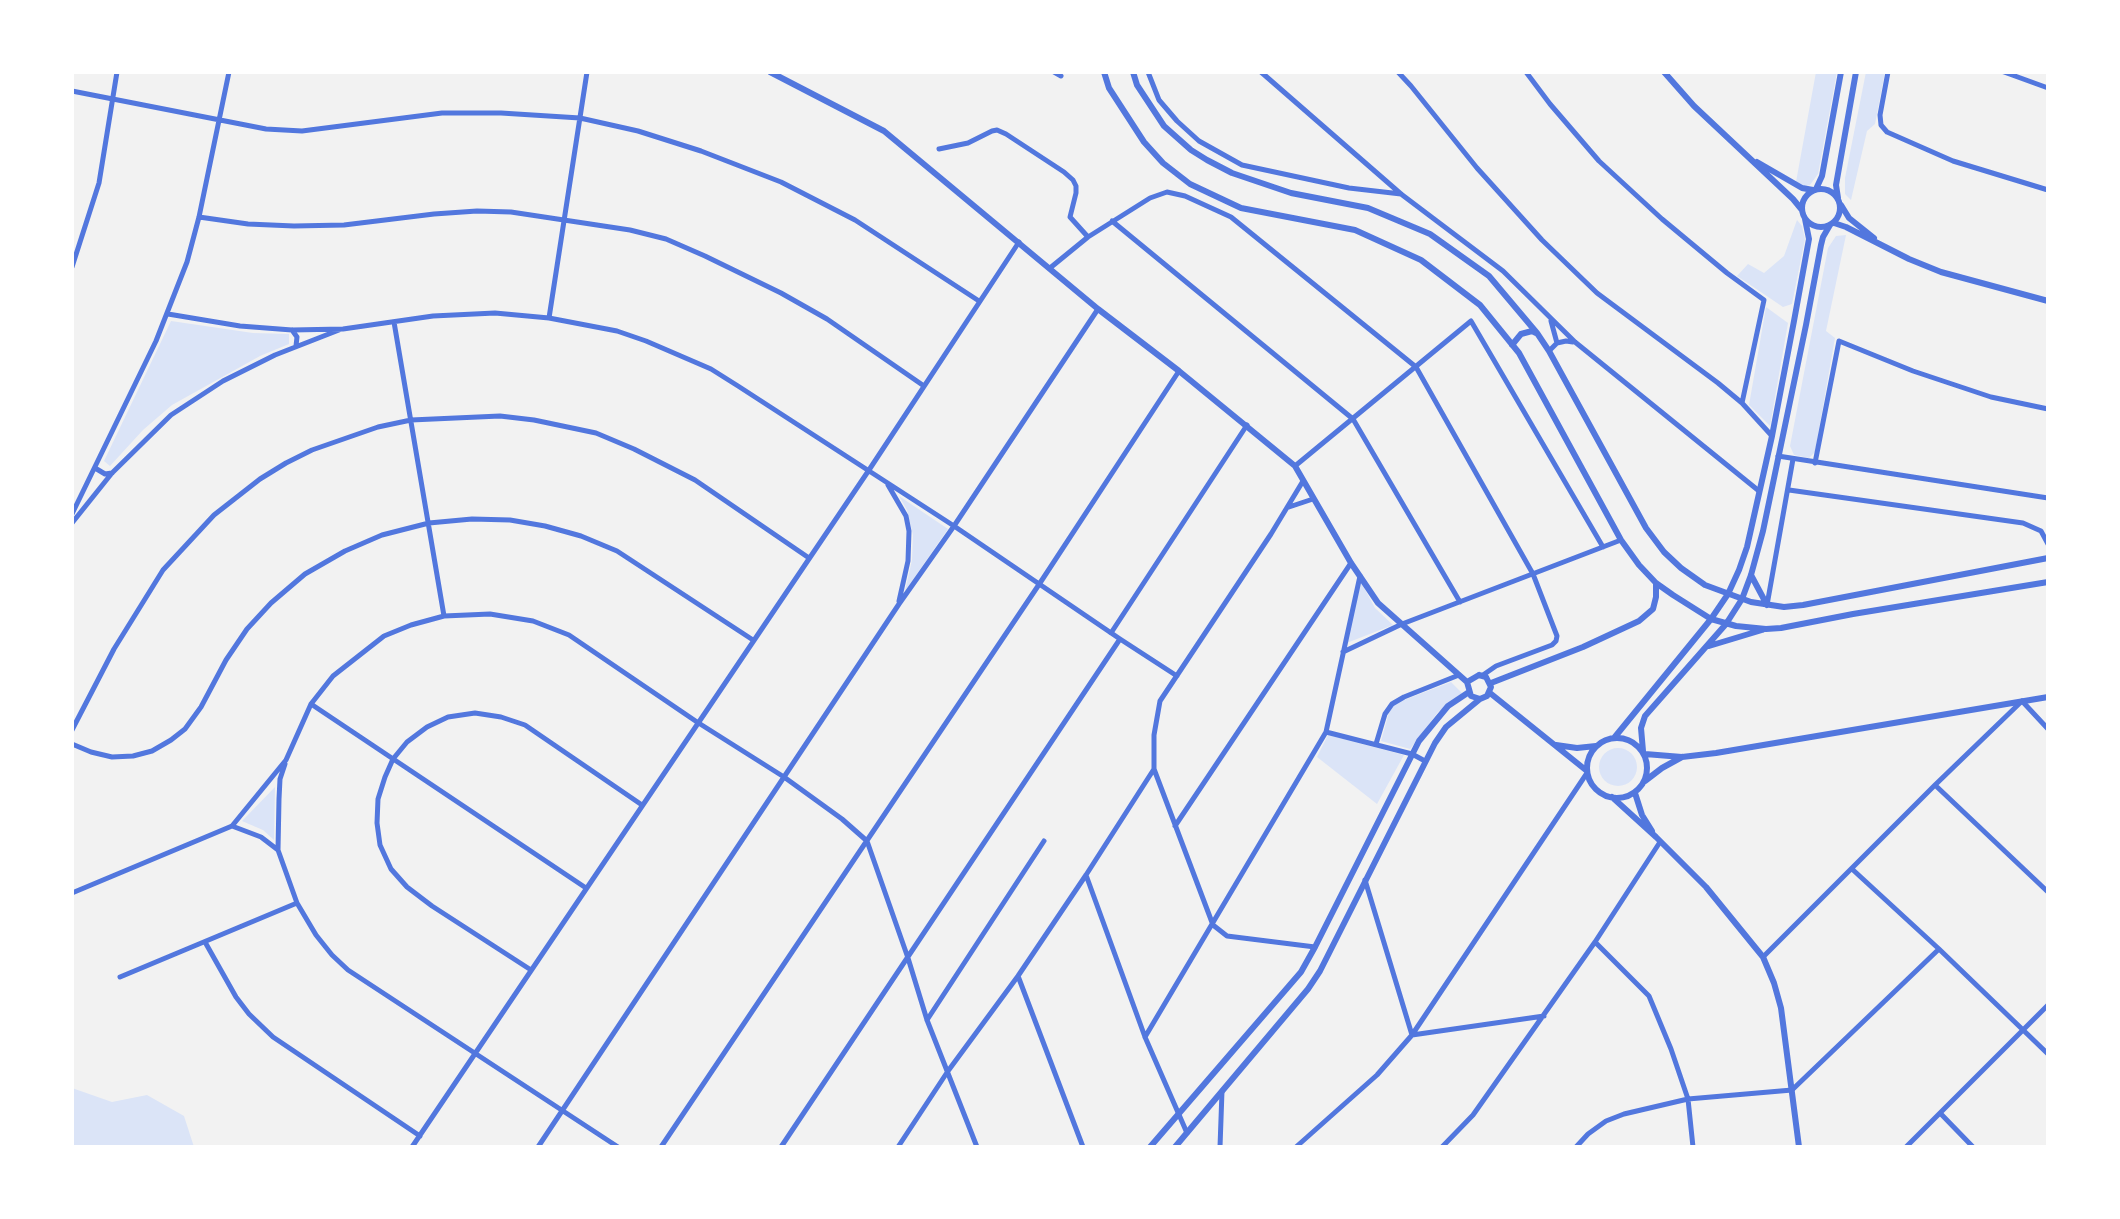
<!DOCTYPE html>
<style>
body{margin:0}
#map{position:relative;width:2120px;height:1219px;overflow:hidden;background:#f2f2f2;font-family:"Golos Text",sans-serif}
canvas{display:block}
.frame{position:absolute;inset:0;border:74px solid #fff;pointer-events:none}
</style>
<div id="map">
<canvas width="2120" height="1219"></canvas>
<div class="frame"></div>
</div>
<script>
const ctx = document.querySelector('canvas').getContext('2d');
ctx.lineJoin = 'round';
function fillPath(path, color) { ctx.fillStyle = color; ctx.fill(path, 'evenodd'); }
const poly = rows => new Path2D(rows.map(r => 'M' + r).join(''));
function strokePath(path, color, width, dash) { ctx.strokeStyle = color; ctx.lineWidth = width; ctx.lineCap = dash ? 'butt' : 'round'; ctx.setLineDash(dash || []); ctx.stroke(path); }
const green = poly([
 [1816,72,1837,72,1818,174,1810,185,1801,187,1796,182],
 [1866,72,1885,72,1875,124,1867,131,1851,200,1845,194,1845,178],
 [1797,220,1802,226,1805,239,1792,304,1783,307,1737,276,1748,264,1764,273,1784,256],
 [1846,235,1826,331,1835,338,1815,452,1809,458,1794,455,1790,446,1828,248,1836,236],
 [1766,307,1788,323,1770,426,1749,405],
 [171,321,253,333,289,334,289,344,260,356,172,405,143,430,110,466,104,461],
 [899,496,948,529,905,591,912,560,913,535,907,510],
 [1361,582,1375,608,1393,625,1344,644],
 [1451,682,1462,693,1438,712,1410,749,1381,741,1391,705],
 [1328,735,1404,755,1377,804,1317,757],
 '1599 767a19 19 0 1 1 38 0a19 19 0 1 1-38 0Z',
 [275,787,274,840,263,830,242,821],
 [72,1088,112,1102,147,1095,184,1116,194,1147,72,1147]
]);
const minor = poly([
 [1054,72,1061,76],
 [1148,72,1159,100,1177,121,1199,141,1242,165,1349,188,1401,194],
 [1261,72,1401,194,1503,271,1575,342,1759,491],
 [1398,72,1411,86,1477,168,1542,240,1597,293,1718,383,1742,403,1772,436],
 [1526,72,1550,104,1599,161,1662,219,1727,273,1764,300,1742,403],
 [1888,72,1880,115,1881,125,1887,132,1953,161,2048,190],
 [2004,72,2048,88],
 [72,91,266,129,302,131,442,113,501,113,580,118,638,131,701,151,781,182,855,220,979,301],
 [939,149,968,143,992,131,997,130,1006,134,1064,172,1073,180,1076,186,1076,193,1070,217,1088,237],
 [199,217,248,224,294,226,344,225,434,214,477,211,511,212,630,230,666,239,705,256,781,293,827,319,924,386],
 [1112,221,1353,419,1460,602],
 [72,267,99,183,117,72],
 [1050,268,1088,237,1150,198,1167,192,1185,196,1231,217,1416,367,1533,574,1557,636,1556,641,1552,645,1496,666,1483,675],
 [168,314,240,326,292,330,343,329,433,316,495,313,549,318,617,331,646,341,711,369,738,386,954,526,1120,639,1177,676],
 [549,318,587,72],
 [1551,321,1557,343],
 [394,322,444,616],
 [292,330,297,337,296,346],
 [1549,351,1557,343,1566,341,1573,342],
 [1778,456,2048,498],
 [1815,463,1839,341,1913,371,1991,397,2048,409],
 [1295,466,1471,321,1603,547],
 [95,468,105,474,112,473],
 [1303,481,1271,534,1160,701,1154,735,1154,769,1213,925,1227,936,1315,947],
 [888,485,906,516,909,531,908,561,899,601],
 [1789,490,2023,523,2041,531,2048,544],
 [1289,507,1313,499],
 [72,514,156,341,187,262,199,217,229,72],
 [72,523,112,473,171,415,223,381,275,355,339,330],
 [1767,605,1793,459],
 [1111,633,1247,425],
 [1343,652,1402,624,1621,540],
 [311,704,586,888],
 [72,730,114,649,163,570,214,515,260,479,286,463,312,450,378,427,411,420,500,416,534,420,596,433,634,449,695,480,809,558],
 [1326,732,1412,754,1425,761],
 [72,744,91,752,112,757,133,756,152,751,171,740,185,729,201,707,226,660,247,629,271,603,305,574,345,551,382,535,429,523,472,519,510,520,545,526,581,536,617,551,753,640],
 [1376,744,1385,714,1392,704,1404,697,1459,675],
 [285,764,280,779,279,799,278,850,297,903,316,935,332,955,348,970,618,1147],
 [1935,785,2048,892],
 [232,826,261,837,278,850],
 [1175,826,1351,563],
 [1852,869,1939,949,2048,1054],
 [1086,875,1145,1037,1187,1133],
 [1365,880,1412,1035],
 [72,893,232,826,286,760,311,704,333,676,384,636,411,625,444,616,490,614,533,621,569,635,697,722,784,777,842,819,867,841,908,958,927,1020,977,1147],
 [205,942,236,997,249,1014,273,1037,420,1136],
 [1595,942,1649,996,1671,1049,1688,1099,1693,1147],
 [1763,957,1935,785,2022,701,2048,729],
 [531,970,432,906,407,887,391,869,380,845,377,823,378,799,385,777,393,759,407,742,427,727,448,717,475,713,501,717,525,725,642,805],
 [1018,976,1083,1147],
 [120,977,297,903],
 [927,1020,1044,841],
 [1412,1035,1544,1016],
 [1145,1037,1326,732,1360,576],
 [1941,1114,1973,1147],
 [412,1147,869,470,1019,242],
 [538,1147,899,604,954,526,1098,309],
 [661,1147,1040,583,1179,371],
 [781,1147,1120,639],
 [898,1147,948,1071,1018,976,1086,875,1154,769],
 [1220,1147,1222,1091],
 [1296,1147,1377,1075,1412,1035,1587,773],
 [1442,1147,1473,1115,1595,942,1660,842],
 [1576,1147,1588,1134,1606,1121,1624,1114,1688,1099,1792,1090,1939,949],
 [1906,1147,2048,1005]
]);
const tertiary = poly([
 [770,72,884,131,1098,309,1179,371,1295,466,1351,563,1378,603,1467,682],
 [1104,72,1109,88,1144,142,1163,163,1190,184,1241,208,1355,230,1421,260,1480,305,1519,353,1621,540,1639,565,1656,583,1673,595,1711,619,1736,626,1766,629,1781,628,1853,614,2048,582],
 [1133,72,1137,85,1164,126,1191,150,1207,160,1232,173,1291,193,1368,208,1430,234,1489,276,1537,333,1549,351,1646,528,1664,552,1681,568,1705,585,1751,602,1784,607,1803,605,2048,558],
 [1664,72,1694,106,1793,199,1802,210],
 [1757,162,1802,188,1813,190],
 '1802 208a19 19 0 1 1 38 0a19 19 0 1 1-38 0Z',
 [1816,189,1822,176,1841,72],
 [1838,198,1836,185,1856,72],
 [1841,205,1849,218,1874,238],
 [1834,223,1846,227,1909,259,1941,272,2048,301],
 [1512,345,1521,334,1532,331,1536,333],
 [1751,575,1767,605],
 [1709,646,1762,630],
 [1479,675,1486,677,1491,687,1487,696,1480,699,1471,696,1467,682,1479,675],
 [1491,683,1583,647,1639,621,1653,609,1656,597,1656,583],
 [1490,693,1587,771],
 '1587 768a30 30 0 1 1 60 0a30 30 0 1 1-60 0Z',
 [1614,738,1711,619,1728,594,1739,570,1747,547,1772,436,1794,321,1809,239,1805,219],
 [1556,745,1577,748,1596,746],
 [1643,751,1641,728,1645,716,1726,624,1742,599,1751,575,1763,531,1806,325,1821,245,1823,237,1830,225],
 [1645,754,1682,757,1716,753,2048,697],
 [1645,781,1662,768,1682,757],
 [1635,793,1642,815,1652,831],
 [1612,797,1656,837,1706,887,1763,957,1774,983,1781,1008,1799,1147],
 [1150,1147,1301,972,1315,947,1419,741,1448,706,1469,692],
 [1175,1147,1308,989,1320,971,1435,743,1446,727,1480,699]
]);
fillPath(green, '#dbe4f7');
strokePath(minor, '#5277de', 5);
strokePath(tertiary, '#5277de', 6);
</script>
